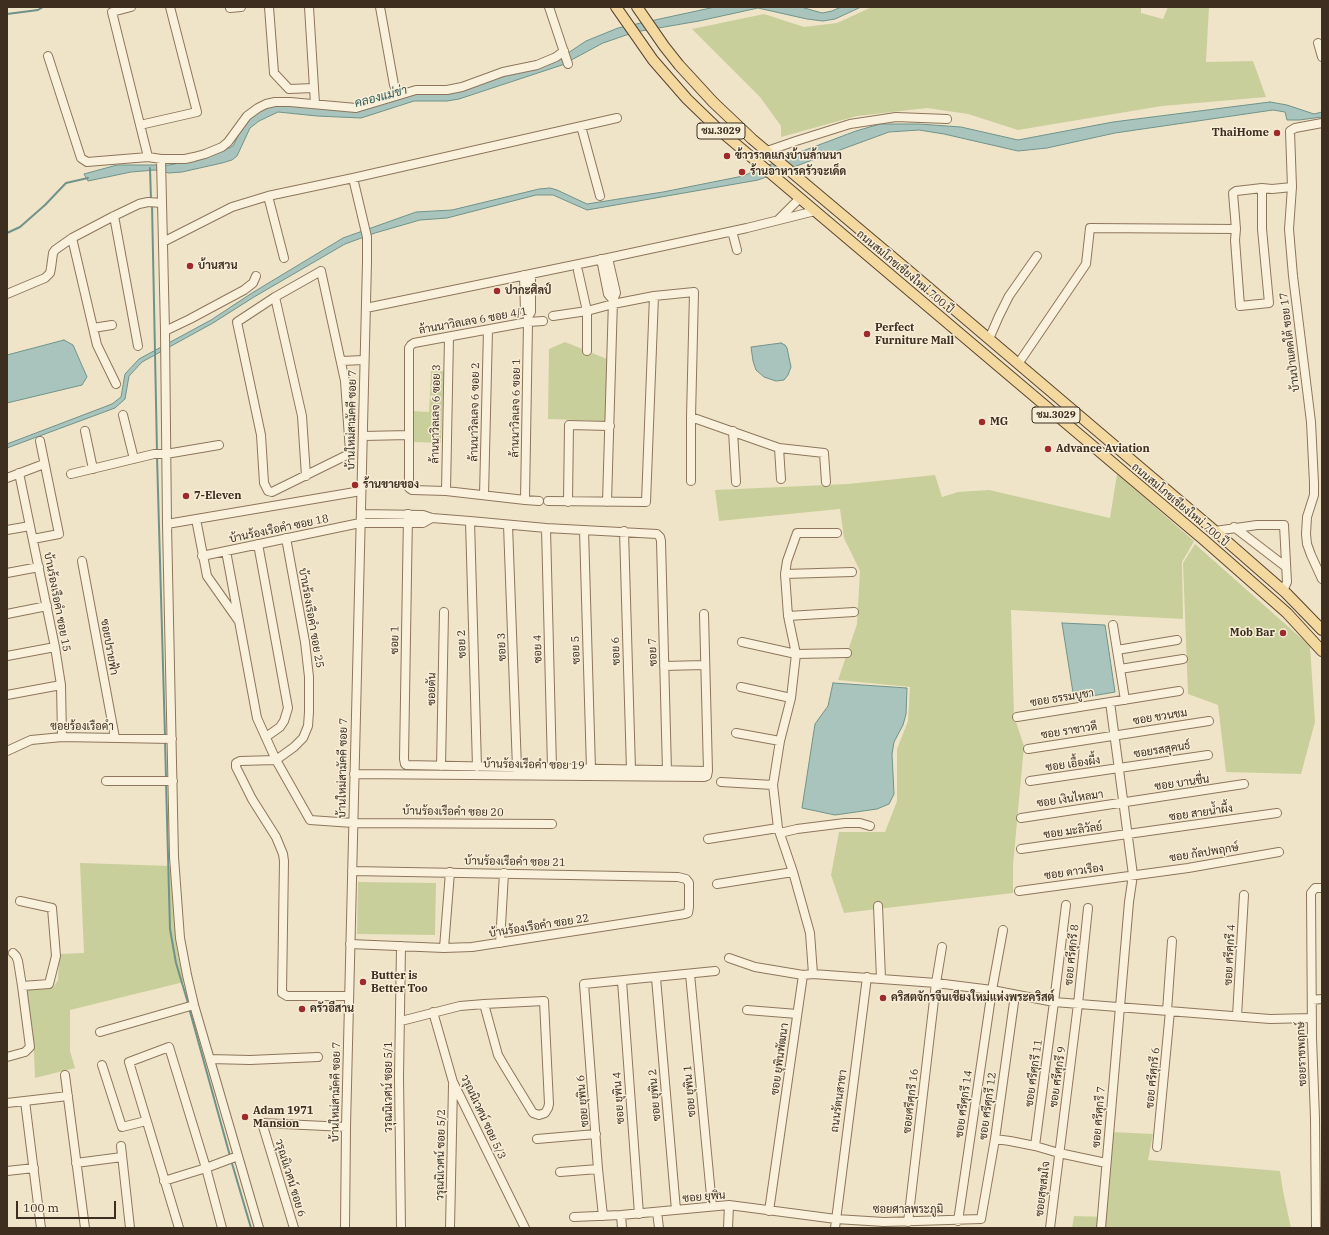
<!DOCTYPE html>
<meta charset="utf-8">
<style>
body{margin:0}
#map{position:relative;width:1329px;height:1235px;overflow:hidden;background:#f0e4c8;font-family:"IBM Plex Serif",serif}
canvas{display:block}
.frame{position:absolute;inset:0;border:8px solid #3d2e20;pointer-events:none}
.scale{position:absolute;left:16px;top:1201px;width:100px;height:18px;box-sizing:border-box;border:2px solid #3d2e20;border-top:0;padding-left:5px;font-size:12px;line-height:14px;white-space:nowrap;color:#3d2e20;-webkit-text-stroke:3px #f7eed8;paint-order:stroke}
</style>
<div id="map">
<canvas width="1329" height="1235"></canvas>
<div class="frame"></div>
<div class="scale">100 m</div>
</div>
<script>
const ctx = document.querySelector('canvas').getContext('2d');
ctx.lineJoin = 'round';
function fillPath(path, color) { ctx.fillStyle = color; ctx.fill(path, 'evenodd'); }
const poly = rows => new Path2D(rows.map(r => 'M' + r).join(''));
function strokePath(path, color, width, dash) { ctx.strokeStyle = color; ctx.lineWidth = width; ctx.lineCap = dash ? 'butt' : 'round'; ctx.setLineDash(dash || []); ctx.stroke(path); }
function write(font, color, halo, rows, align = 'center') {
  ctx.font = font + ' "IBM Plex Serif",Sarabun,serif'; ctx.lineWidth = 3; ctx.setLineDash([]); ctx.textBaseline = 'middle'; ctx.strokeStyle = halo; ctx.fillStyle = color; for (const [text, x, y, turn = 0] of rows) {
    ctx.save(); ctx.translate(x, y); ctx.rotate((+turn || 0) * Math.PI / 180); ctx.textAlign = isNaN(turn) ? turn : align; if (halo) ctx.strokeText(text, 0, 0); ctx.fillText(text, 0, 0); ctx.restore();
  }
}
const green = poly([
 [872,7,1141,7,1141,13,1163,19,1168,7,1209,7,1206,62,1253,61,1266,97,1162,106,1018,130,968,114,927,108,857,116,781,137,781,126,760,97,692,29,764,14,804,27,837,23],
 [565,342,607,359,605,421,548,419,549,349],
 [431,371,444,371,441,443,413,442,414,411,429,412],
 [1117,474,1194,541,1182,562,1183,619,1011,610,1014,716,1024,746,1013,865,1013,893,844,913,831,875,839,832,885,832,897,801,897,749,908,721,910,687,838,680,857,624,860,571,844,538,840,509,719,521,715,490,848,484,935,475,942,497,958,492,989,490,1110,518],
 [1195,544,1310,646,1315,722,1301,774,1226,772,1218,705,1188,694,1183,563],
 [80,863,172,866,174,919,177,950,184,982,70,1010,70,1051,75,1068,35,1078,34,1054,27,990,53,988,58,980,59,954,84,953],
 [358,882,436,883,435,935,357,934],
 [1112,1132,1153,1134,1148,1160,1280,1171,1283,1191,1291,1228,1072,1228,1074,1216,1105,1217]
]);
const water = poly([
 [715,7,801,7,822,13,832,11,841,7,861,7,835,19,823,21,807,19,758,8,699,21,635,32,603,43,562,65,459,99,447,101,414,101,361,118,317,116,278,112,259,121,250,128,237,156,232,160,222,163,182,172,169,173,155,170,131,172,88,181,84,174,117,165,169,165,191,161,221,152,233,146,243,126,254,112,278,103,352,110,395,97,487,81,505,76,568,53,586,41,618,28,715,7],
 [1270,102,1287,105,1314,114,1322,112,1322,117,1299,120,1287,120,1285,112,1273,110,1115,133,1047,148,1018,151,944,134,919,130,889,132,758,180,587,210,553,195,536,195,447,218,420,220,375,233,345,244,254,297,213,323,142,362,129,376,125,399,115,408,7,448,7,444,112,404,121,397,125,374,139,359,211,320,252,293,343,238,416,212,452,210,539,189,550,188,557,190,587,204,663,192,743,176,800,152,856,131,880,124,919,124,961,127,1018,140,1113,122,1270,102],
 [64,340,73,345,87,377,82,385,7,403,7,355,64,340],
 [781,343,785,345,787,348,791,367,788,375,784,380,776,381,764,377,756,370,753,361,751,347,781,343],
 [1062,623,1105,625,1115,692,1074,699,1062,623],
 [833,683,907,688,906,714,903,725,894,742,892,754,894,794,889,804,877,809,835,815,802,808,815,724,828,706,833,683]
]);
const stream = poly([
 [7,14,38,10,43,7],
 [150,168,151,200],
 [152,204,157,452],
 [7,233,20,227,45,205,66,183,88,178],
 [157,456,165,736],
 [165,740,166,778],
 [166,782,170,929,176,963,188,1003],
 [189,1008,230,1156],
 [231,1160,251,1228]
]);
const minor = poly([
 [131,7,112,12,148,157],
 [230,7,230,8,241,7],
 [269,7,274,73,289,89,313,88],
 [309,7,315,104],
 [380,7,394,85,398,94],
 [549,7,568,64],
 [1318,43,1322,57],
 [48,56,81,158,87,162,148,157,161,159,185,159,194,157,205,154,222,147,228,142,247,116,258,108,266,104,275,102,290,102,356,108,416,90,447,90,462,87,503,72,537,65,556,57,564,51],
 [1322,123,1295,128,1290,131,1292,187,1289,229,1293,276,1311,422,1314,483,1314,495,1307,517,1306,534,1307,544,1311,555,1322,579],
 [140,125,197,112,170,7],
 [581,126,600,196],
 [767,151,796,141,850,124,896,117,947,119],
 [161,159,165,331,167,524,174,857,180,938,187,975,194,1005,259,1228],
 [1262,188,1262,229,1269,303,1240,306,1235,240,1236,229,1233,193,1236,191,1262,188,1272,189,1292,187],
 [268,196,284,258],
 [114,216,138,346],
 [778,220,800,198],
 [732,231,737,250],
 [72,238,97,345,116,384],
 [163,242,232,207,268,196,353,178,617,118],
 [601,259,608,294,613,300],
 [321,271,345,381,350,452,347,455,272,492,268,491,264,483,261,435,237,322,275,297,321,271],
 [578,271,587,311,587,351],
 [524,275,525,312,528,317,528,322,525,500],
 [7,294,45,278,50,273,51,268,53,253,55,250,72,238,114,216,139,204,148,202,162,203],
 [275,297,302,416,306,476],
 [366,308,608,258,747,228,815,211],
 [553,316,587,311,613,304,654,296,694,292,691,417,691,481],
 [528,317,531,312,531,274],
 [93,328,112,325],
 [165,331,190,319,244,290,253,283,256,276],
 [989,339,999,316,1009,296,1037,256],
 [341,361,364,360],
 [1018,364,1086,264,1090,228,1236,229],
 [123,415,134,459],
 [691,417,779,448,824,453,826,482],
 [85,431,93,469],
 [733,431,736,482],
 [363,436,409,435],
 [779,448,781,479],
 [19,473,55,647,61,685,62,737],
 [71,474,154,454,166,454,219,445],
 [7,478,44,464],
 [446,491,449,337],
 [484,495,488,330],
 [539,501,525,500,446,491,412,490,409,488,409,348,411,345,414,343,528,322,543,321],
 [548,501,646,502,654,296],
 [568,502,569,425,610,426],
 [607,502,613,300,616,293,608,258],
 [361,514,423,515,432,518,470,521,546,528,657,534,660,537,661,541,667,771],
 [408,514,404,759,405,764,406,765,707,771,708,771,704,614],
 [196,519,207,576,238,620],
 [470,521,477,767],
 [167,524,361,491],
 [508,525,517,768],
 [1234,527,1286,567],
 [546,528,552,768],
 [7,530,30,526],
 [584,530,591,769],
 [624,531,631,770],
 [1215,531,1257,525,1284,525,1287,582,1283,591],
 [286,538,305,642,309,677,309,712,308,726,303,738,294,747,276,760,240,761,236,763,236,767,252,799,276,837,283,854,284,861,282,993,287,996,349,996],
 [33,539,59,534,40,441],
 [258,544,288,708,284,721,280,727,266,737],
 [226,551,257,718,276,760,310,820,353,823,552,824],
 [202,556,360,523,423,523,432,518],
 [82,561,115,738],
 [7,573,39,567],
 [785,574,852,572],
 [7,614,47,606],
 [788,616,854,612],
 [1113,625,1125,700],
 [742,642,796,654,847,653],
 [1117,650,1177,640],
 [7,656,55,647],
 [664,666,704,665],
 [1120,669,1183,659],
 [741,687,791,698],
 [7,695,61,685],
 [1017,717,1179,691],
 [736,733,780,741],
 [1028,749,1209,721],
 [7,751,31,740,62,737,172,739],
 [441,766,444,612],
 [354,774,704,777,707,776,708,771],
 [106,781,173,781],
 [1030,781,1208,755],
 [721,782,773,785],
 [1021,818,1244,784],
 [780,833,797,829,845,823,860,823,870,826],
 [708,839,778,828],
 [1021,849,1277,813],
 [717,884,793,872],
 [1019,891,1188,868,1279,852],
 [878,906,881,978],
 [500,943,504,873],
 [350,944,444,948,472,947,685,914,688,913,689,907,689,883,686,879,678,877,352,871],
 [444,948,450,872],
 [13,953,16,956,18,961,22,986],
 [729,958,755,967,803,975,813,974,936,983,992,990,1054,1002,1270,1019,1312,1018],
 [690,974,712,1206],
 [813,974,810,933,793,872,778,828,773,785,780,741,791,698,796,654,788,616,785,574,787,561,797,533,837,533],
 [656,978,676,1210],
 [622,981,639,1214],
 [1312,1000,1322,999],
 [747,1010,797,1014],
 [1167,1011,1172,941],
 [433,1012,453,1082,525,1228],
 [1237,1016,1244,895],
 [401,1021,460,1006,484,1004,544,1001,549,1104,548,1108,545,1113,539,1115,533,1113,505,1067,498,1055,484,1004],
 [100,1032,194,1005],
 [7,1057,25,1052,30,1047,22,986,49,984,56,956,52,908,20,901],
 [210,1059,250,1060,318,1057],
 [102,1065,122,1127,146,1121],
 [65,1075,85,1228],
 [25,1101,41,1228],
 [7,1103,68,1096],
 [537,1139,596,1134],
 [995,1139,1010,1141,1035,1146,1059,1153,1106,1163],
 [121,1146,130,1228],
 [1035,1146,1054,1002,1066,905],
 [1157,1147,1170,1011],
 [76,1163,122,1157],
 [7,1171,34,1168],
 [560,1172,598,1169],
 [164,1181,206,1168,238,1156],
 [769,1211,803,975],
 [657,1212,659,1228],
 [621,1215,622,1228],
 [603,1216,598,1169,584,984,715,971],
 [574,1217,621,1215,729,1205,836,1219,884,1222,981,1219,995,1139,1015,995],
 [958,1221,992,990,1003,930],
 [908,1222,936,983,942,947],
 [179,1228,129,1062,169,1047,206,1168,222,1228],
 [294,1228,262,1123,346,1127],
 [345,1228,346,1127,367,262,367,237,353,178],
 [401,1228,399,1077,401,946],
 [450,1228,453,1085],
 [728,1228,729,1205],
 [835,1228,867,977],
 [1050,1228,1078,1004,1088,908],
 [1101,1228,1129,902,1133,875,1110,702],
 [1316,1228,1315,1118,1312,1038,1311,893,1315,888,1322,888]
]);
const major = poly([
 [616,7,653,60,687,99,717,128,1204,540,1287,613,1322,651],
 [637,7,664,46,679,65,713,102,752,139,915,276,1215,531,1286,593,1322,630]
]);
const markers = [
 [1277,133,4,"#9e2a2b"],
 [727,156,4,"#9e2a2b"],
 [742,172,4,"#9e2a2b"],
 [190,266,4,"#9e2a2b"],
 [497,291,4,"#9e2a2b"],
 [867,334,4,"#9e2a2b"],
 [982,422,4,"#9e2a2b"],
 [1048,449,4,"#9e2a2b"],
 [355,485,4,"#9e2a2b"],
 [186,496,4,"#9e2a2b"],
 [1283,633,4,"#9e2a2b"],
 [363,982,4,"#9e2a2b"],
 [883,998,4,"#9e2a2b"],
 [302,1009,4,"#9e2a2b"],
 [245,1117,4,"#9e2a2b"]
];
const shields = [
 [721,131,48],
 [1056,415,48]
];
const shieldNames = [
 ["ชม.3029",721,131],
 ["ชม.3029",1056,415]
];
const poiNames = [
 ["ThaiHome",1269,133,"right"],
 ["ข้าวราดแกงบ้านล้านนา",735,156],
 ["ร้านอาหารครัวจะเด็ด",750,172],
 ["บ้านสวน",198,266],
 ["ปากะศิลป์",505,291],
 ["Perfect",875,328],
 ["Furniture Mall",875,341],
 ["MG",990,422],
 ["Advance Aviation",1056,449],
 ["ร้านขายของ",363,485],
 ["7-Eleven",194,496],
 ["Mob Bar",1275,633,"right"],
 ["Butter is",371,976],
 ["Better Too",371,989],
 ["คริสตจักรจีนเชียงใหม่แห่งพระคริสต์",891,998],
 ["ครัวอีสาน",310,1009],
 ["Adam 1971",253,1111],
 ["Mansion",253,1124]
];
const streetNames = [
 ["ถนนสมโภชเชียงใหม่ 700 ปี",905,272,40],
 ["ล้านนาวิลเลจ 6 ซอย 4/1",473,321,-10],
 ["บ้านป่าแดดใต้ ซอย 17",1290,342,-97],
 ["ล้านนาวิลเลจ 6 ซอย 1",516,408,-89],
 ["ล้านนาวิลเลจ 6 ซอย 2",475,412,-89],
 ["ล้านนาวิลเลจ 6 ซอย 3",436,414,-89],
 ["บ้านใหม่สามัคคี ซอย 7",352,420,-89],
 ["ถนนสมโภชเชียงใหม่ 700 ปี",1180,505,40],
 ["บ้านร้องเรือคำ ซอย 18",279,529,-12],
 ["บ้านร้องเรือคำ ซอย 15",57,602,79],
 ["บ้านร้องเรือคำ ซอย 25",311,618,80],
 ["ซอย 1",395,640,-89],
 ["ซอย 2",462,644,-92],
 ["ซอยปรายฟ้า",109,647,80],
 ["ซอย 3",502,647,-92],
 ["ซอย 4",538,649,-91],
 ["ซอย 5",576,650,-92],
 ["ซอย 6",616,651,-92],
 ["ซอย 7",653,652,-92],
 ["ซอยตัน",432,689,-89],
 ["ซอย ธรรมบูชา",1062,698,-9],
 ["ซอย ชวนชม",1160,717,-9],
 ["ซอยร้องเรือคำ",82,727],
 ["ซอย ราชาวดี",1069,731,-9],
 ["ซอยรสสุคนธ์",1162,750,-9],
 ["ซอย เอื้องผึ้ง",1073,764,-8],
 ["บ้านร้องเรือคำ ซอย 19",534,765,1],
 ["บ้านใหม่สามัคคี ซอย 7",343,768,-89],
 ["ซอย บานชื่น",1182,783,-8],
 ["ซอย เงินไหลมา",1070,799,-8],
 ["บ้านร้องเรือคำ ซอย 20",453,812,1],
 ["ซอย สายน้ำผึ้ง",1201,813,-8],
 ["ซอย มะลิวัลย์",1073,831,-8],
 ["ซอย กัลปพฤกษ์",1204,853,-9],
 ["บ้านร้องเรือคำ ซอย 21",515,862,1],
 ["ซอย ดาวเรือง",1074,872,-8],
 ["บ้านร้องเรือคำ ซอย 22",539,926,-9],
 ["ซอย ศรีศุกรี 8",1072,955,-84],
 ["ซอย ศรีศุกรี 4",1230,955,-87],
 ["ซอยราชพฤกษ์",1302,1054,-92],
 ["ซอย ยุพินพัฒนา",780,1059,-82],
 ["ซอย ศรีศุกรี 11",1034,1073,-82],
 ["ซอย ศรีศุกรี 9",1058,1077,-82],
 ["ซอย ศรีศุกรี 6",1153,1078,-84],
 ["วรุณนิเวศน์ ซอย 5/1",389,1087,-90],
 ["ซอย ยุพิน 1",690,1091,-95],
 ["บ้านใหม่สามัคคี ซอย 7",336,1092,-89],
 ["ซอย ยุพิน 2",655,1095,-95],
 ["ซอย ยุพิน 4",619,1098,-94],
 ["ซอย ยุพิน 6",583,1101,-95],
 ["ถนนรัตนสาขา",839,1101,-82],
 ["ซอยศรีศุกรี 16",911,1101,-83],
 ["ซอย ศรีศุกรี 14",964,1104,-82],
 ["ซอย ศรีศุกรี 12",988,1106,-82],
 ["วรุณนิเวศน์ ซอย 5/3",483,1117,65],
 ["ซอย ศรีศุกรี 7",1099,1117,-85],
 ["วรุณนิเวศน์ ซอย 5/2",441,1155,-89],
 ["วรุณนิเวศน์ ซอย 6",290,1178,73],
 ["ซอยสุขสมใจ",1043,1189,-83],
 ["ซอย ยุพิน",704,1197,-5],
 ["ซอยศาลพระภูมิ",908,1210]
];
const waterNames = [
 ["คลองแม่ข่า",381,97,-15]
];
fillPath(green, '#c9cf9b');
fillPath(water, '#a9c4bc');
strokePath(water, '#6f938a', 1);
strokePath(stream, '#6f938a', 2);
strokePath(minor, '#8d765c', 10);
strokePath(major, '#5b4430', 12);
strokePath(minor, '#faf1dc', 8);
strokePath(major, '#f3d9a0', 10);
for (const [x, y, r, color] of markers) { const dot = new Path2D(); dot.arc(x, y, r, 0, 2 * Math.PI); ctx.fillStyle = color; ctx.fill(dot); strokePath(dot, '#f7eed8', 1.5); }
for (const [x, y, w] of shields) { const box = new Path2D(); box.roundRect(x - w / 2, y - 8, w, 16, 3); ctx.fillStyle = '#f7eed8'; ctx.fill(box); strokePath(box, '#3d2e20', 1); }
write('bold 10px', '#3d2e20', null, shieldNames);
write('bold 11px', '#3d2e20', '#f7eed8', poiNames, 'left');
write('11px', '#3d2e20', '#f7eed8', streetNames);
write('italic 12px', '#2f5d5a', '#f7eed8', waterNames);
</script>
